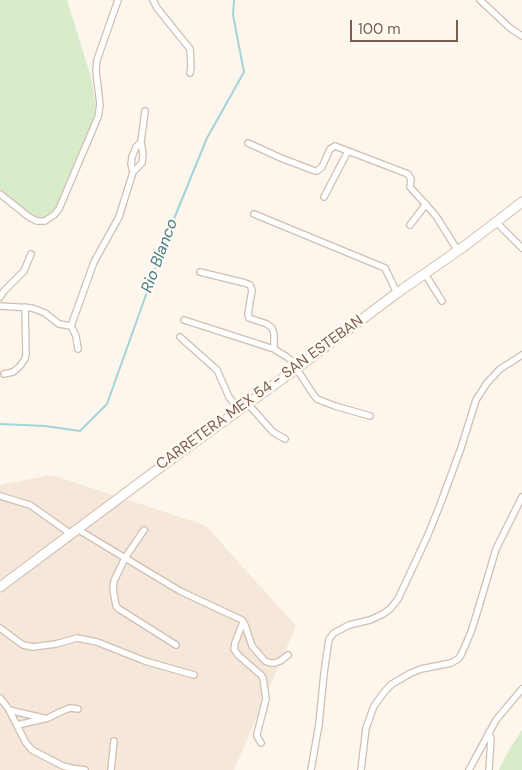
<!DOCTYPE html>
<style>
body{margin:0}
#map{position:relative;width:522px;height:770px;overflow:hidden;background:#fdf6ec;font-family:"DM Sans",sans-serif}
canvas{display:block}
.scale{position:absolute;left:350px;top:20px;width:108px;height:22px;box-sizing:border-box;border:2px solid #7a5c4d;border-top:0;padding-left:6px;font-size:15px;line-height:18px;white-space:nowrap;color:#7a5c4d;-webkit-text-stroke:4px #fffaf3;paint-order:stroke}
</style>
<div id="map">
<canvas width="522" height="770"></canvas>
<div class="scale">100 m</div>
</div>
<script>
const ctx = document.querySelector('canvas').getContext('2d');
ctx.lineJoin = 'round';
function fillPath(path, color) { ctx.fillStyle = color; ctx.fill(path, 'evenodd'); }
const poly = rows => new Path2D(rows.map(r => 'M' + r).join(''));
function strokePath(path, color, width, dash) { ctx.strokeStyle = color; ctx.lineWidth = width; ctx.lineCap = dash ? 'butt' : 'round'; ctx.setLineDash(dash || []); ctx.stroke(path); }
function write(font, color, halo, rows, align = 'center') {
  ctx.font = font + ' "DM Sans",sans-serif'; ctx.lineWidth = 5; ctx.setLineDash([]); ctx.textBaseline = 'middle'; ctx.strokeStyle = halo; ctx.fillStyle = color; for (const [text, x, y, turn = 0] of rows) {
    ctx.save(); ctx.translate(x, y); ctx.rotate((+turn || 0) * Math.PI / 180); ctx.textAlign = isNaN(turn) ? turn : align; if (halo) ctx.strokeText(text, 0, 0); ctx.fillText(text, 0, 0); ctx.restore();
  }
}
const residential = poly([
 [51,475,205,525,296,626,234,770,0,770,0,485]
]);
const green = poly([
 [0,0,67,0,91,77,97,112,55,213,41,219,30,219,0,194],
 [522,730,522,770,499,770,507,753]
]);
const stream = poly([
 [0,424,45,426,80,431,107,404,167,236,207,138,244,72,233,15,234,0]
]);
const street = poly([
 [153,0,157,8,190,49,191,68,190,73],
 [480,0,510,28,522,36],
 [248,143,281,158,315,171,317,171,322,167,330,149,335,146,408,174,411,179,410,187,436,216,458,251],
 [133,172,131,164,132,157,136,147,141,142],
 [0,194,29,217,37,221,45,221,54,215,59,209,98,117,100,105,96,71,97,60,118,0],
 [324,197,348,151],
 [254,214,385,268,397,293],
 [496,222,522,248],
 [410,225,426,204],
 [200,272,245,283,250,285,252,290,248,314,249,318,267,324,272,328,274,334,274,349],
 [425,274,442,301],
 [0,297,4,291,24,271,31,254],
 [0,306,32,308,45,313,59,324,71,326],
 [184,320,274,349,287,357,293,362,300,374,313,394,317,399,335,406,370,416],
 [180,337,217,370,229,397,239,410],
 [78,349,76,336,71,326,94,262,119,217,133,172,142,163,143,154,141,142,145,111],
 [4,374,13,372,20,366,25,359,26,354,25,307],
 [248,404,273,432,285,439],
 [0,496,30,505,71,534],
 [77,529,180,591,242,620,245,625,252,646,265,661,270,663,275,663,280,661,288,655],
 [144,530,125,558,114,581,113,589,116,606,119,609,176,645],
 [243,622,235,643,234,649,238,655,261,675,263,678,266,699,257,734,257,736,261,743],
 [0,628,23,645,33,647,56,644,77,638,97,642,145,661,194,675],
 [0,698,8,708,26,743,32,750,63,766,71,768,85,770],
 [9,710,43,718],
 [17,725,48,718,60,712,70,708,78,709],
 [489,732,491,739,489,770],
 [111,770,114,741],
 [311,770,319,724,324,673,329,639,334,633,349,625,370,620,383,614,390,609,398,599,427,537,440,505,461,448,476,400,487,383,500,369,522,355],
 [361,770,366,728,374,706,385,691,392,684,411,673,421,669,451,663,458,659,461,655,471,632,477,613,496,549,522,497],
 [469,770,496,720,522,689]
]);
const secondary = poly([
 [0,587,170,460,297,368,397,293,466,245,522,202]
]);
const streetNames = [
 ["CARRETERA MEX 54 - SAN ESTEBAN",260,393,-36]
];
const waterNames = [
 ["Rio Blanco",160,256,-70]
];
fillPath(residential, '#f5e8da');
fillPath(green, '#d8ecc9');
strokePath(stream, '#a5d3da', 2);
strokePath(street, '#d1beb0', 8);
strokePath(secondary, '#d6c0b0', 11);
strokePath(street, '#fff', 5.5);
strokePath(secondary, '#fff', 9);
write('15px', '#7a5c4d', '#fffaf3', streetNames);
write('italic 16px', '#437c86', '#fffaf3', waterNames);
</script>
